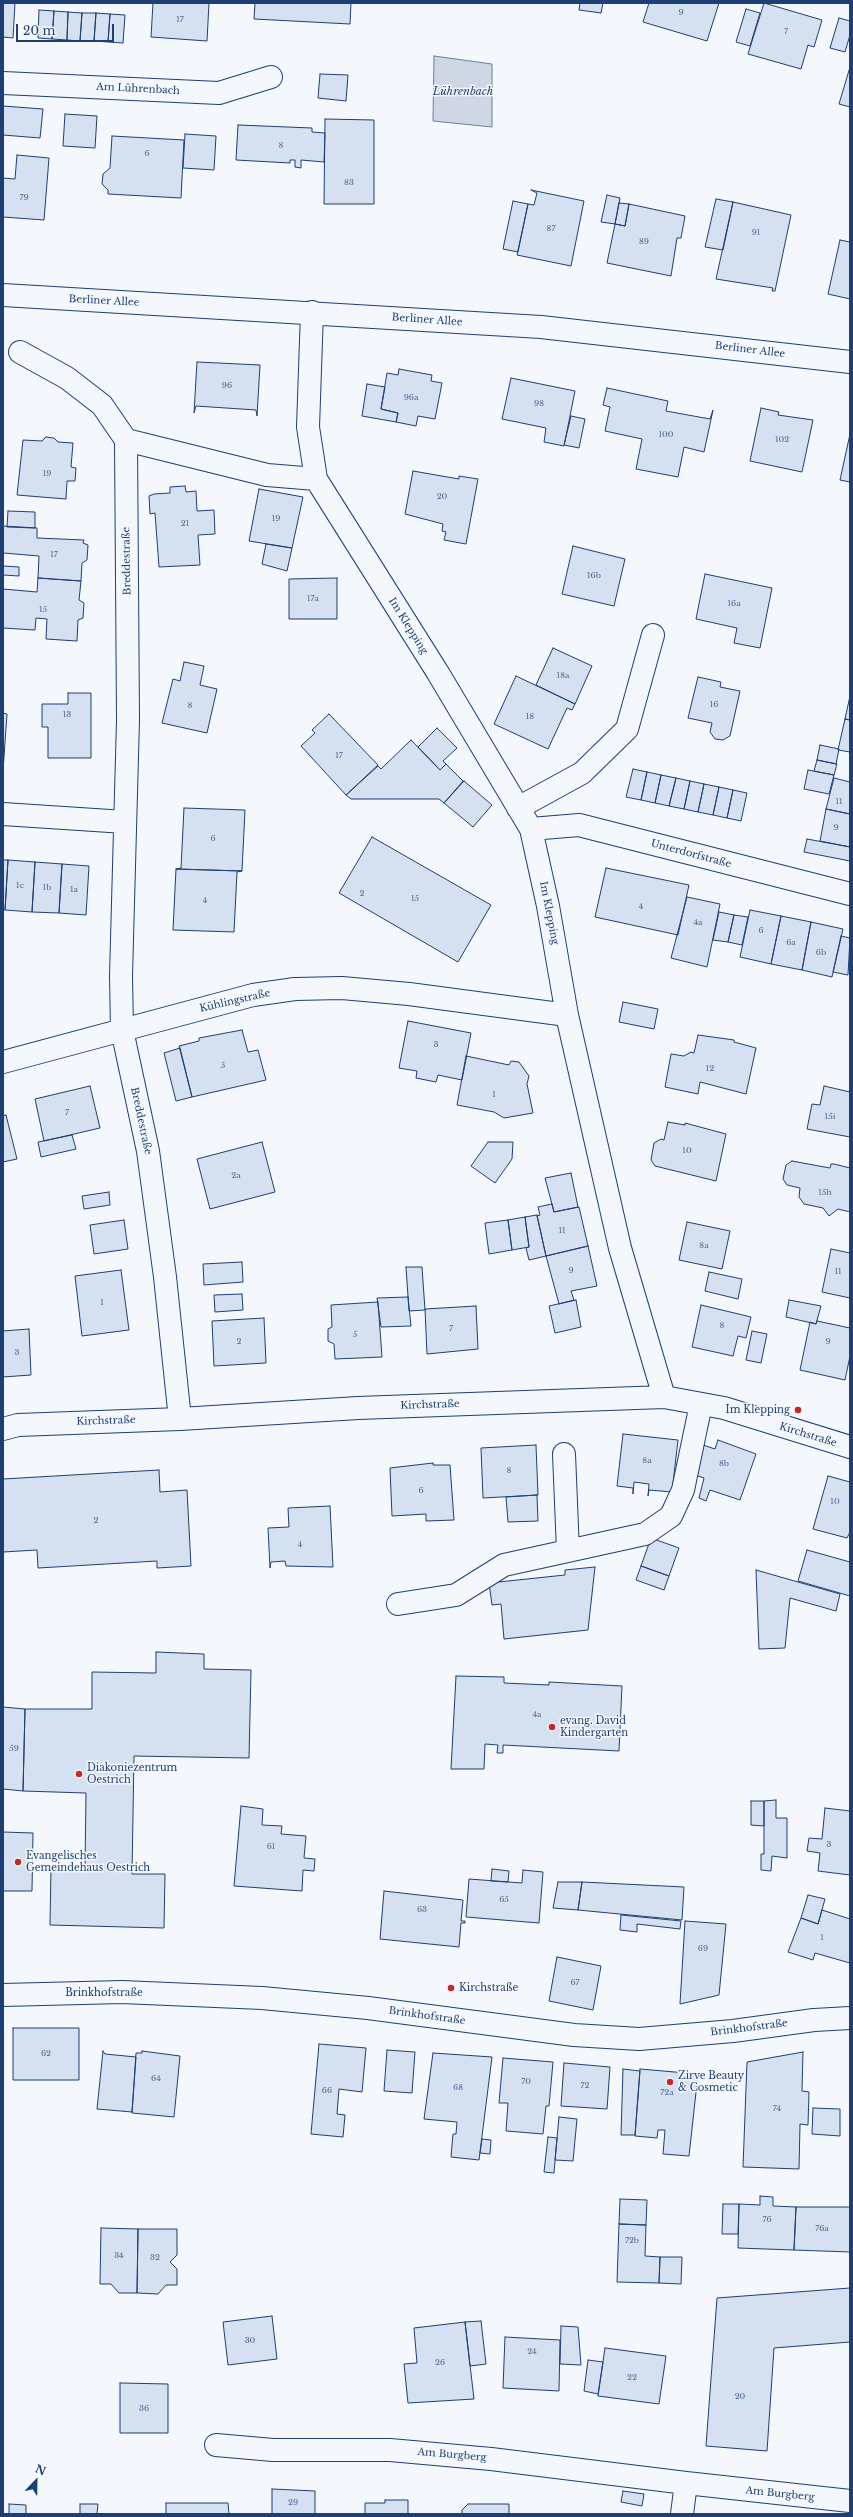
<!DOCTYPE html>
<meta charset="utf-8">
<style>
body{margin:0}
#map{position:relative;width:853px;height:2517px;overflow:hidden;background:#f4f7fb;font-family:"Libre Baskerville",serif}
canvas{display:block}
.frame{position:absolute;inset:0;border:4px solid #1d3f73;pointer-events:none}
.north{position:absolute;left:16px;top:2461px;width:40px;height:40px;-webkit-text-stroke:3px #f4f7fb;paint-order:stroke;rotate:22deg;font-size:11px;font-weight:700;line-height:16px;text-align:center;color:#1d3f73}
.north::after{content:'';display:block;margin:auto;width:14px;height:18px;background:#1d3f73;clip-path:polygon(50% 0,100% 100%,50% 72%,0 100%)}
.scale{position:absolute;left:16px;top:24px;width:98px;height:18px;box-sizing:border-box;border:2px solid #1d3f73;border-top:0;padding-left:5px;font-size:12px;line-height:14px;white-space:nowrap;color:#1d3f73;-webkit-text-stroke:3px #f4f7fb;paint-order:stroke}
</style>
<div id="map">
<canvas width="853" height="2517"></canvas>
<div class="frame"></div>
<div class="north">N</div>
<div class="scale">20 m</div>
</div>
<script>
const ctx = document.querySelector('canvas').getContext('2d');
ctx.lineJoin = 'round';
function fillPath(path, color) { ctx.fillStyle = color; ctx.fill(path, 'evenodd'); }
const poly = rows => new Path2D(rows.map(r => 'M' + r).join(''));
function strokePath(path, color, width, dash) { ctx.strokeStyle = color; ctx.lineWidth = width; ctx.lineCap = dash ? 'butt' : 'round'; ctx.setLineDash(dash || []); ctx.stroke(path); }
function write(font, color, halo, rows, align = 'center') {
  ctx.font = font + ' "Libre Baskerville",serif'; ctx.lineWidth = 3; ctx.setLineDash([]); ctx.textBaseline = 'middle'; ctx.strokeStyle = halo; ctx.fillStyle = color; for (const [text, x, y, turn = 0] of rows) {
    ctx.save(); ctx.translate(x, y); ctx.rotate((+turn || 0) * Math.PI / 180); ctx.textAlign = isNaN(turn) ? turn : align; if (halo) ctx.strokeText(text, 0, 0); ctx.fillText(text, 0, 0); ctx.restore();
  }
}
const water = poly([
 [434,56,492,64,492,127,433,121,434,56]
]);
const building = poly([
 [3,3,15,3,13,38,3,37,3,3],
 [153,3,209,3,207,41,151,37,153,3],
 [255,3,351,3,350,24,254,19,255,3],
 [580,3,603,3,601,13,579,10,580,3],
 [649,3,719,3,707,41,643,22,649,3],
 [764,3,822,20,814,47,808,45,801,69,748,54,764,3],
 [746,9,760,13,750,46,736,42,746,9],
 [39,10,54,11,52,39,38,38,39,10],
 [54,11,68,12,67,40,52,39,54,11],
 [68,12,82,13,80,41,67,40,68,12],
 [82,13,96,13,94,41,80,41,82,13],
 [96,13,110,14,108,42,94,41,96,13],
 [110,14,125,15,123,43,108,42,110,14],
 [839,18,850,21,850,35,845,52,830,48,839,18],
 [850,67,850,107,839,104,850,67],
 [320,74,348,75,346,101,318,98,320,74],
 [3,106,43,109,40,138,3,135,3,106],
 [65,114,97,116,95,148,63,146,65,114],
 [325,119,374,120,374,204,324,204,325,119],
 [238,125,312,128,312,132,325,133,324,162,301,160,301,168,295,167,295,160,290,160,290,163,236,160,238,125],
 [185,134,216,136,214,170,183,168,185,134],
 [112,136,184,140,181,198,108,194,108,190,102,184,103,174,110,168,112,136],
 [17,155,49,158,44,220,3,217,3,178,15,179,17,155],
 [531,190,584,201,571,266,517,255,528,204,534,205,537,193,531,190],
 [607,195,620,198,615,224,601,222,607,195],
 [716,199,733,202,723,250,705,247,716,199],
 [513,201,528,204,518,252,503,249,513,201],
 [733,202,791,215,775,291,772,291,773,288,716,279,733,202],
 [619,203,629,204,625,226,615,224,619,203],
 [629,204,685,216,681,238,677,238,671,276,607,263,615,224,625,226,629,204],
 [840,240,850,242,850,299,828,294,840,240],
 [197,362,260,365,257,416,256,410,196,406,194,413,197,362],
 [399,369,432,375,431,381,442,383,435,419,418,416,416,426,396,422,398,413,381,409,387,373,398,375,399,369],
 [511,378,575,391,564,446,544,442,546,428,502,419,511,378],
 [367,384,385,387,381,409,398,413,396,422,362,416,367,384],
 [607,388,668,401,666,411,710,419,713,410,704,452,684,447,678,477,636,469,642,439,605,431,610,407,603,405,607,388],
 [761,408,779,412,778,415,813,420,802,472,750,461,761,408],
 [571,416,585,419,579,448,564,445,571,416],
 [850,434,850,482,840,480,850,434],
 [46,437,54,438,58,442,73,443,71,467,76,468,75,481,67,481,66,499,17,495,23,440,42,441,46,437],
 [413,471,459,479,459,476,478,479,466,544,444,540,446,532,442,531,443,524,405,514,413,471],
 [185,486,186,492,196,491,197,511,214,510,215,534,198,535,200,565,159,567,155,513,150,514,149,496,154,494,170,493,170,487,185,486],
 [259,489,303,497,292,548,249,541,259,489],
 [8,511,35,512,35,528,7,527,8,511],
 [3,526,37,528,37,538,84,540,83,543,88,545,87,560,82,563,81,581,38,578,39,556,3,553,3,526],
 [266,544,292,548,287,571,262,564,266,544],
 [573,546,625,559,614,606,562,594,573,546],
 [3,566,19,567,19,576,3,575,3,566],
 [705,574,772,588,760,648,734,643,737,628,696,619,705,574],
 [38,578,81,581,79,600,84,603,83,618,78,620,77,641,46,639,47,619,36,618,35,630,3,628,3,589,37,592,38,578],
 [337,578,337,619,289,619,289,579,337,578],
 [553,648,592,666,575,704,536,685,553,648],
 [184,662,204,666,200,685,217,689,207,733,162,723,173,679,180,681,184,662],
 [516,676,575,704,572,710,567,708,548,749,494,724,516,676],
 [698,677,721,682,720,687,740,691,730,736,723,740,715,739,710,732,712,723,688,718,698,677],
 [68,693,91,693,91,758,48,758,48,727,42,727,42,704,68,704,68,693],
 [850,696,850,720,845,719,850,696],
 [3,713,7,714,3,771,3,713],
 [329,714,378,765,346,795,301,746,315,733,312,730,329,714],
 [845,719,850,720,850,752,838,750,845,719],
 [437,728,457,748,443,761,446,764,440,770,418,747,437,728],
 [411,740,440,770,446,764,463,781,444,803,439,799,351,799,346,795,378,766,381,769,411,740],
 [820,745,839,749,836,764,817,760,820,745],
 [817,760,837,764,834,775,814,771,817,760],
 [633,769,647,772,641,800,626,797,633,769],
 [808,770,834,775,829,794,804,789,808,770],
 [647,772,661,775,655,803,641,800,647,772],
 [661,775,676,778,669,806,655,803,661,775],
 [676,778,690,781,684,809,669,806,676,778],
 [834,778,850,782,850,814,826,809,834,778],
 [464,781,492,805,473,827,444,803,464,781],
 [690,781,704,784,698,812,684,809,690,781],
 [704,784,719,787,713,815,698,812,704,784],
 [719,787,733,790,727,818,713,815,719,787],
 [733,790,747,793,741,821,727,818,733,790],
 [184,808,245,810,242,871,176,869,181,868,184,808],
 [826,809,850,814,850,847,820,841,826,809],
 [372,837,491,905,458,962,339,893,372,837],
 [807,839,850,847,850,861,804,852,807,839],
 [3,860,8,860,5,910,3,910,3,860],
 [8,860,35,862,32,912,5,910,8,860],
 [35,862,62,864,59,913,32,912,35,862],
 [62,864,89,866,86,915,59,913,62,864],
 [606,868,689,885,678,935,595,917,606,868],
 [176,869,242,871,237,872,234,932,173,930,176,869],
 [687,897,720,904,707,967,671,958,687,897],
 [750,910,781,916,771,964,740,957,750,910],
 [719,912,734,915,728,942,713,940,719,912],
 [734,915,748,917,742,945,728,942,734,915],
 [781,916,811,922,802,970,771,964,781,916],
 [811,922,843,929,832,977,802,970,811,922],
 [841,936,850,938,848,975,833,972,841,936],
 [623,1002,658,1009,654,1029,619,1022,623,1002],
 [408,1021,471,1033,462,1080,438,1075,436,1082,416,1078,417,1071,399,1068,408,1021],
 [242,1030,248,1052,258,1050,266,1080,192,1097,179,1046,199,1041,199,1038,242,1030],
 [698,1035,734,1040,734,1042,756,1048,746,1094,700,1082,698,1094,665,1087,671,1054,684,1056,691,1052,694,1053,698,1035],
 [180,1048,192,1097,176,1101,164,1053,180,1048],
 [466,1056,509,1065,511,1061,519,1062,529,1076,527,1084,533,1113,504,1118,494,1112,457,1105,466,1056],
 [90,1086,100,1128,44,1141,35,1099,90,1086],
 [824,1086,850,1092,850,1137,807,1129,812,1104,820,1105,824,1086],
 [6,1115,17,1159,3,1162,3,1116,6,1115],
 [668,1122,685,1125,685,1123,726,1134,716,1181,655,1166,651,1160,654,1143,661,1139,664,1140,668,1122],
 [72,1135,76,1149,41,1157,38,1142,72,1135],
 [262,1142,275,1192,210,1209,197,1159,262,1142],
 [488,1142,513,1142,512,1159,495,1183,471,1166,488,1142],
 [792,1161,830,1168,831,1164,834,1164,850,1168,850,1212,838,1209,829,1216,823,1208,804,1204,799,1197,800,1188,787,1185,783,1179,786,1165,792,1161],
 [571,1173,578,1207,554,1212,545,1178,571,1173],
 [109,1192,110,1205,84,1209,82,1196,109,1192],
 [552,1204,554,1212,579,1207,588,1246,546,1256,537,1216,540,1215,538,1207,552,1204],
 [537,1215,546,1256,529,1260,526,1248,529,1247,525,1217,537,1215],
 [525,1217,529,1247,512,1250,508,1220,525,1217],
 [124,1220,128,1249,94,1254,90,1225,124,1220],
 [508,1220,512,1250,489,1254,485,1223,508,1220],
 [687,1222,730,1231,722,1269,679,1260,687,1222],
 [588,1246,597,1286,571,1291,574,1300,559,1304,546,1256,588,1246],
 [831,1249,850,1253,850,1298,822,1292,831,1249],
 [242,1262,243,1282,204,1285,203,1264,242,1262],
 [406,1267,422,1267,425,1310,409,1311,406,1267],
 [121,1270,129,1330,82,1336,75,1276,121,1270],
 [709,1272,742,1279,738,1299,705,1291,709,1272],
 [242,1294,243,1310,215,1312,214,1295,242,1294],
 [408,1297,411,1326,381,1327,377,1298,408,1297],
 [576,1300,581,1327,555,1333,549,1306,576,1300],
 [789,1300,821,1306,816,1324,786,1317,789,1300],
 [378,1302,382,1357,335,1359,334,1344,328,1341,328,1329,332,1327,331,1305,378,1302],
 [701,1305,751,1317,746,1338,738,1336,733,1356,692,1347,701,1305],
 [476,1306,478,1349,427,1354,425,1309,476,1306],
 [264,1318,266,1363,214,1366,212,1321,264,1318],
 [817,1321,850,1328,850,1356,845,1380,800,1370,810,1322,816,1324,817,1321],
 [29,1329,31,1375,3,1377,3,1331,29,1329],
 [752,1331,767,1334,761,1363,746,1360,752,1331],
 [623,1434,678,1440,672,1492,649,1490,648,1496,649,1484,634,1482,633,1494,633,1488,617,1486,623,1434],
 [718,1440,756,1454,740,1500,710,1490,706,1501,699,1498,704,1478,692,1474,703,1445,715,1449,718,1440],
 [536,1445,538,1495,483,1498,481,1448,536,1445],
 [433,1463,433,1465,450,1465,454,1520,426,1521,426,1514,392,1516,390,1468,433,1463],
 [159,1470,160,1492,187,1490,191,1566,157,1568,157,1561,38,1568,37,1550,3,1552,3,1479,159,1470],
 [828,1476,850,1482,850,1532,847,1538,813,1529,828,1476],
 [537,1495,538,1521,508,1522,506,1497,537,1495],
 [330,1506,333,1567,286,1566,285,1561,271,1562,270,1568,268,1528,289,1527,288,1508,330,1506],
 [651,1538,679,1548,669,1576,641,1566,651,1538],
 [807,1550,850,1562,850,1596,798,1581,807,1550],
 [641,1566,669,1576,664,1590,636,1580,641,1566],
 [595,1567,588,1630,504,1639,501,1604,492,1605,489,1583,565,1575,565,1570,595,1567],
 [756,1570,840,1594,836,1611,790,1598,785,1648,759,1649,756,1570],
 [156,1652,204,1654,204,1669,251,1670,249,1758,134,1756,132,1874,165,1874,164,1928,50,1925,51,1866,85,1868,86,1793,23,1791,25,1709,92,1709,92,1672,156,1673,156,1652],
 [456,1676,504,1677,504,1683,549,1685,549,1682,622,1686,619,1751,503,1745,503,1753,497,1753,498,1745,485,1744,484,1769,451,1769,456,1676],
 [3,1707,25,1709,23,1791,3,1789,3,1707],
 [776,1800,776,1818,787,1818,787,1858,772,1856,771,1871,761,1870,761,1854,764,1854,764,1801,776,1800],
 [751,1801,764,1801,764,1826,751,1825,751,1801],
 [241,1806,263,1809,262,1825,282,1826,281,1834,306,1836,304,1858,315,1859,314,1871,303,1870,302,1891,234,1886,241,1806],
 [825,1808,850,1811,850,1875,818,1871,820,1853,807,1851,809,1838,822,1839,825,1808],
 [3,1832,33,1833,32,1891,3,1891,3,1832],
 [492,1869,509,1871,508,1882,491,1881,492,1869],
 [523,1870,543,1872,539,1923,466,1917,469,1879,522,1883,523,1870],
 [558,1882,582,1882,578,1910,553,1908,558,1882],
 [582,1882,684,1887,682,1920,578,1910,582,1882],
 [384,1891,463,1900,461,1921,465,1921,465,1923,461,1923,459,1947,380,1939,384,1891],
 [808,1895,825,1899,818,1924,801,1918,808,1895],
 [822,1910,850,1919,850,1963,815,1953,813,1960,788,1952,801,1918,818,1924,822,1910],
 [621,1915,681,1921,680,1929,637,1924,637,1932,620,1930,621,1915],
 [685,1921,726,1924,719,1995,680,2004,685,1921],
 [557,1957,601,1966,593,2010,549,2001,557,1957],
 [13,2028,79,2028,79,2080,13,2080,13,2028],
 [319,2044,366,2048,362,2092,339,2089,337,2114,345,2115,343,2137,311,2134,319,2044],
 [387,2050,415,2052,412,2093,384,2091,387,2050],
 [103,2051,105,2054,136,2057,132,2112,97,2109,103,2051],
 [142,2051,180,2056,174,2117,132,2113,136,2053,142,2053,142,2051],
 [803,2052,802,2091,809,2092,808,2125,800,2124,799,2169,743,2167,747,2062,803,2052],
 [433,2053,492,2057,479,2160,451,2157,453,2134,456,2134,457,2122,424,2119,433,2053],
 [503,2058,553,2062,549,2106,546,2106,543,2134,506,2131,508,2103,499,2103,503,2058],
 [564,2063,610,2067,607,2109,561,2106,564,2063],
 [623,2069,640,2071,635,2135,621,2135,623,2069],
 [640,2069,698,2074,689,2156,663,2154,665,2130,658,2130,657,2138,635,2136,640,2069],
 [813,2108,840,2109,840,2136,812,2134,813,2108],
 [559,2117,577,2119,573,2161,555,2160,559,2117],
 [548,2137,557,2138,554,2173,544,2172,548,2137],
 [482,2139,491,2140,490,2154,480,2153,482,2139],
 [760,2196,773,2197,773,2206,796,2207,794,2250,738,2248,739,2204,760,2205,760,2196],
 [620,2199,647,2200,646,2225,619,2224,620,2199],
 [723,2204,739,2204,738,2234,722,2234,723,2204],
 [796,2207,850,2207,850,2252,794,2250,796,2207],
 [619,2224,646,2225,645,2256,660,2257,659,2283,617,2282,619,2224],
 [101,2228,138,2229,137,2293,119,2293,111,2284,100,2284,101,2228],
 [138,2229,177,2229,177,2255,170,2262,177,2269,177,2285,166,2285,158,2294,137,2293,138,2229],
 [660,2257,682,2257,681,2284,659,2283,660,2257],
 [850,2288,850,2342,774,2348,767,2451,706,2446,717,2298,850,2288],
 [272,2316,277,2359,228,2365,223,2322,272,2316],
 [481,2321,486,2364,470,2366,465,2322,481,2321],
 [465,2322,474,2399,408,2403,404,2364,417,2363,414,2328,465,2322],
 [561,2326,578,2327,581,2365,560,2364,561,2326],
 [505,2337,560,2340,559,2391,503,2388,505,2337],
 [605,2348,666,2356,659,2404,598,2396,605,2348],
 [588,2360,603,2362,598,2394,584,2391,588,2360],
 [120,2383,168,2384,168,2433,120,2433,120,2383],
 [272,2489,315,2491,315,2514,272,2514,272,2489],
 [623,2491,644,2494,642,2506,621,2502,623,2491],
 [385,2500,408,2500,408,2514,365,2514,365,2503,385,2503,385,2500],
 [166,2503,228,2503,229,2514,166,2514,166,2503],
 [9,2504,26,2505,26,2514,9,2514,9,2504],
 [80,2504,98,2504,97,2514,80,2514,80,2504],
 [468,2504,509,2504,509,2514,462,2514,462,2510,468,2504]
]);
const minor = poly([
 [3,83,219,93,271,77],
 [3,295,541,327,850,362],
 [312,312,308,427,316,479,438,673,531,829,548,906,567,1015,620,1248,664,1397],
 [20,352,67,378,102,405,126,440,128,720,121,976,122,1030,148,1151,165,1277,180,1419],
 [126,440,267,475,316,479],
 [518,808,582,773,627,729,653,635],
 [3,814,125,822],
 [531,829,579,825,850,894],
 [3,1062,253,995,295,989,342,988,409,994,567,1015],
 [3,1429,18,1425,180,1419,358,1408,664,1397,724,1408,850,1447],
 [564,1454,568,1551],
 [398,1604,456,1595,504,1565,645,1534,671,1516,683,1490,701,1404],
 [3,1995,122,1992,262,1998,368,2008,574,2035,639,2039,733,2031,814,2020,850,2018],
 [216,2445,273,2450,390,2450,491,2459,686,2483,850,2501],
 [682,2514,686,2483]
]);
const markers = [
 [798,1410,4,"#c62828"],
 [552,1727,4,"#c62828"],
 [79,1774,4,"#c62828"],
 [18,1862,4,"#c62828"],
 [451,1988,4,"#c62828"],
 [670,2082,4,"#c62828"]
];
const numberNames = [
 ["9",681,13],
 ["17",180,20],
 ["7",786,32],
 ["8",281,146],
 ["6",147,154],
 ["83",349,183],
 ["79",24,198],
 ["87",551,229],
 ["91",756,233],
 ["89",644,242],
 ["96",227,386],
 ["96a",411,398],
 ["98",539,404],
 ["100",666,435],
 ["102",782,440],
 ["19",47,474],
 ["20",442,497],
 ["19",276,519],
 ["21",185,524],
 ["17",54,555],
 ["16b",594,576],
 ["17a",313,599],
 ["16a",734,604],
 ["15",43,610],
 ["18a",563,676],
 ["16",714,705],
 ["8",190,706],
 ["13",67,715],
 ["18",530,717],
 ["17",339,756],
 ["11",839,802],
 ["9",836,828],
 ["6",213,839],
 ["1c",20,886],
 ["1b",47,888],
 ["1a",74,890],
 ["2",362,894],
 ["15",415,899],
 ["4",205,901],
 ["4",641,907],
 ["4a",698,923],
 ["6",761,931],
 ["6a",791,943],
 ["6b",821,953],
 ["3",436,1045],
 ["5",223,1066],
 ["12",710,1069],
 ["1",494,1095],
 ["7",67,1113],
 ["15i",830,1117],
 ["10",687,1151],
 ["2a",236,1176],
 ["15h",825,1193],
 ["11",562,1231],
 ["8a",704,1246],
 ["9",571,1271],
 ["11",838,1272],
 ["1",102,1303],
 ["8",722,1326],
 ["7",451,1329],
 ["5",355,1335],
 ["2",239,1342],
 ["9",828,1342],
 ["3",17,1353],
 ["8a",647,1461],
 ["8b",724,1464],
 ["8",509,1471],
 ["6",421,1491],
 ["10",835,1502],
 ["2",96,1521],
 ["4",300,1545],
 ["4a",537,1715],
 ["59",14,1749],
 ["3",829,1845],
 ["61",271,1847],
 ["65",504,1900],
 ["63",422,1910],
 ["1",822,1938],
 ["69",703,1949],
 ["67",575,1983],
 ["62",46,2054],
 ["64",156,2079],
 ["70",526,2082],
 ["72",585,2086],
 ["68",458,2088],
 ["66",327,2091],
 ["72a",667,2093],
 ["74",777,2109],
 ["76",767,2220],
 ["76a",822,2229],
 ["72b",632,2241],
 ["34",119,2256],
 ["32",155,2258],
 ["30",250,2341],
 ["24",532,2352],
 ["26",440,2363],
 ["22",632,2378],
 ["20",740,2397],
 ["36",144,2409],
 ["29",293,2503]
];
const streetNames = [
 ["Am Lührenbach",138,89,3],
 ["Berliner Allee",104,301,3],
 ["Berliner Allee",427,320,4],
 ["Berliner Allee",750,350,7],
 ["Breddestraße",127,561,-91],
 ["Im Klepping",408,626,58],
 ["Unterdorfstraße",691,854,15],
 ["Im Klepping",549,913,79],
 ["Kühlingstraße",235,1001,-13],
 ["Breddestraße",141,1121,78],
 ["Kirchstraße",430,1405,-2],
 ["Kirchstraße",106,1421,-2],
 ["Kirchstraße",808,1435,17],
 ["Brinkhofstraße",104,1993],
 ["Brinkhofstraße",427,2016,8],
 ["Brinkhofstraße",749,2028,-7],
 ["Am Burgberg",452,2455,5],
 ["Am Burgberg",780,2494,6]
];
const poiNames = [
 ["Im Klepping",790,1410,"right"],
 ["evang. David",560,1721],
 ["Kindergarten",560,1733],
 ["Diakoniezentrum",87,1768],
 ["Oestrich",87,1780],
 ["Evangelisches",26,1856],
 ["Gemeindehaus Oestrich",26,1868],
 ["Kirchstraße",459,1988],
 ["Zirve Beauty",678,2076],
 ["& Cosmetic",678,2088]
];
const waterNames = [
 ["Lührenbach",463,92]
];
fillPath(water, '#cfd7e4');
strokePath(water, '#687fa3', 1);
fillPath(building, '#d5e0f0');
strokePath(building, '#1d3f73', 1);
strokePath(minor, '#1d3f73', 24);
strokePath(minor, '#f4f7fb', 22);
for (const [x, y, r, color] of markers) { const dot = new Path2D(); dot.arc(x, y, r, 0, 2 * Math.PI); ctx.fillStyle = color; ctx.fill(dot); strokePath(dot, '#f4f7fb', 1.5); }
write('8px', '#4b6792', null, numberNames);
write('10px', '#1d3f73', '#f4f7fb', streetNames);
write('10px', '#1d3f73', '#f4f7fb', poiNames, 'left');
write('italic 11px', '#1d3f73', '#f4f7fb', waterNames);
</script>
